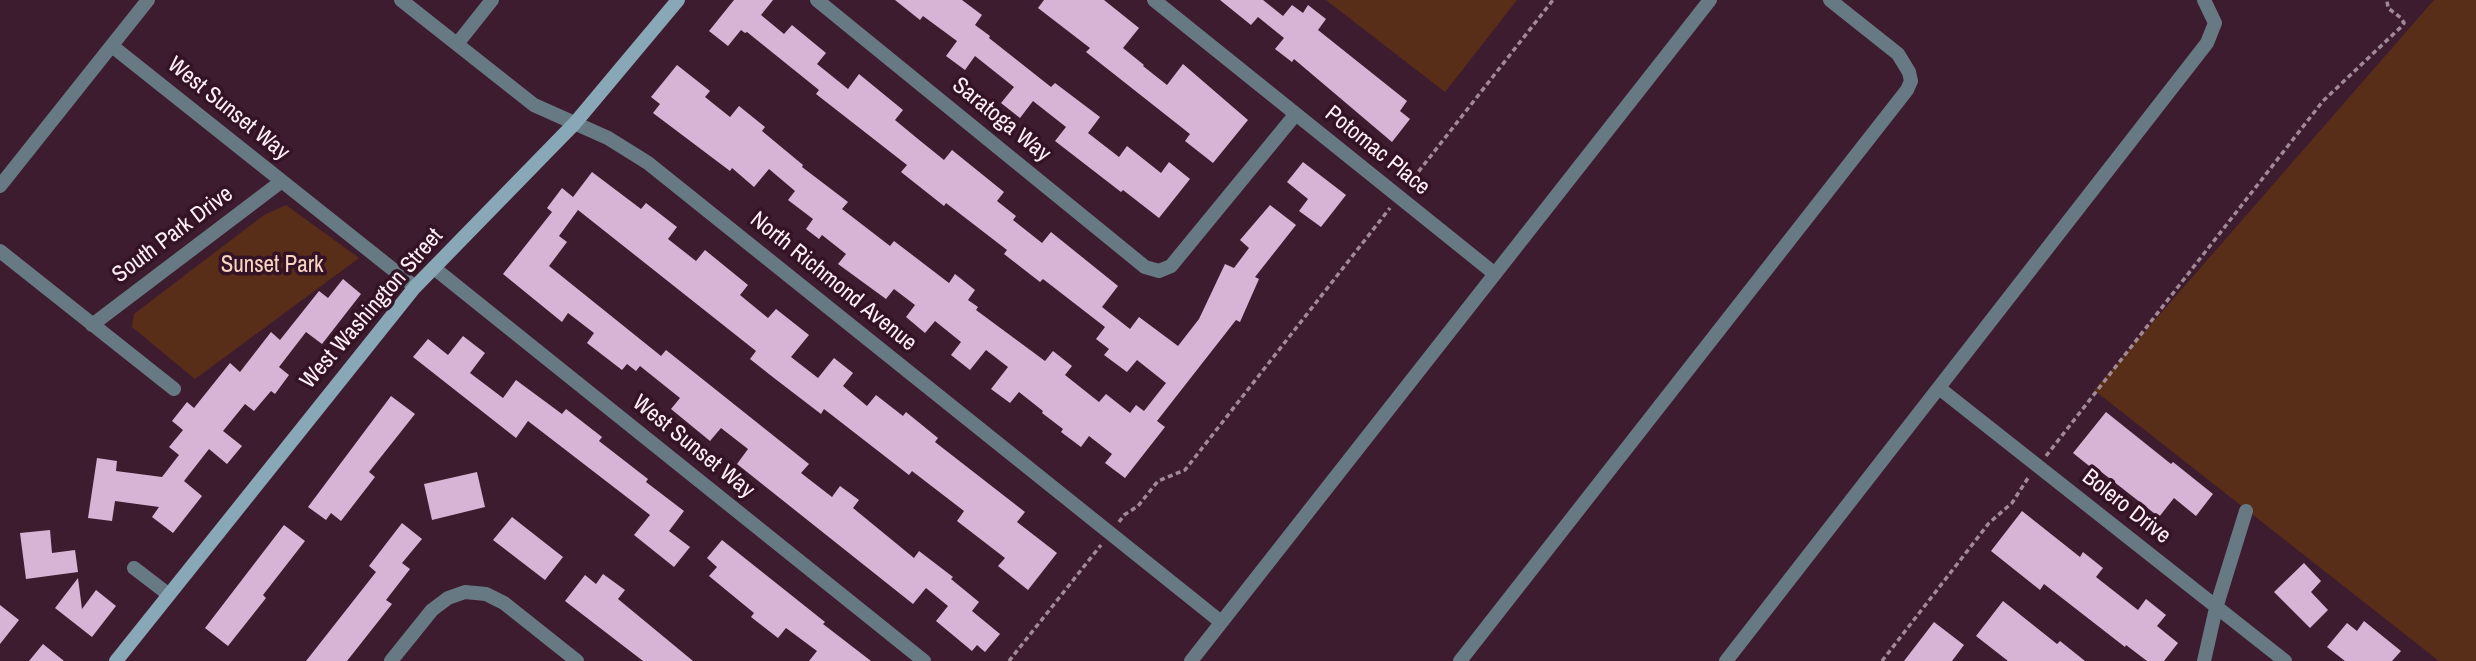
<!DOCTYPE html>
<style>
body{margin:0}
canvas{display:block;background:#3e1c2f}
</style>
<canvas width="2476" height="661"></canvas>
<script>
const ctx = document.querySelector('canvas').getContext('2d');
ctx.lineJoin = 'round';
function fillPath(path, color) { ctx.fillStyle = color; ctx.fill(path, 'evenodd'); }
const poly = rows => new Path2D(rows.map(r => 'M' + r).join(''));
function strokePath(path, color, width, dash) { ctx.strokeStyle = color; ctx.lineWidth = width; ctx.lineCap = dash ? 'butt' : 'round'; ctx.setLineDash(dash || []); ctx.stroke(path); }
function write(font, color, halo, rows, align = 'center') {
  ctx.font = font + ' "Archivo Narrow",sans-serif'; ctx.lineWidth = 7; ctx.setLineDash([]); ctx.textBaseline = 'middle'; ctx.strokeStyle = halo; ctx.fillStyle = color; for (const [text, x, y, turn = 0] of rows) {
    ctx.save(); ctx.translate(x, y); ctx.rotate((+turn || 0) * Math.PI / 180); ctx.textAlign = isNaN(turn) ? turn : align; if (halo) ctx.strokeText(text, 0, 0); ctx.fillText(text, 0, 0); ctx.restore();
  }
}
const green = poly([
 [1326,0,1517,0,1445,92],
 [2434,0,2476,0,2476,661,2439,661,2094,390],
 [286,205,359,258,195,379,132,327,134,314,264,215]
]);
const building = poly([
 [734,0,773,0,761,15,784,34,792,25,826,53,817,64,848,89,859,74,903,110,895,120,918,139,944,160,952,150,1004,192,997,201,1016,216,1013,220,1042,243,1051,232,1118,286,1102,307,1130,329,1139,317,1178,346,1199,319,1225,264,1234,268,1249,248,1240,240,1270,205,1296,225,1255,277,1259,279,1240,322,1236,320,1157,421,1165,427,1125,478,1105,463,1112,454,1089,436,1081,447,1061,432,1063,429,1042,413,1043,411,1019,392,1010,403,991,389,1008,367,986,350,970,370,951,355,961,342,935,321,925,333,906,317,915,305,894,289,886,299,838,264,846,254,822,235,819,239,806,229,813,219,788,200,795,191,769,169,754,187,732,168,730,171,653,113,660,104,651,97,677,65,710,91,705,97,730,117,739,106,765,127,762,131,803,165,802,167,848,202,842,209,890,246,894,241,949,283,955,274,975,290,968,300,978,307,976,310,1045,361,1053,351,1072,366,1065,375,1099,402,1106,394,1130,413,1136,405,1144,411,1166,383,1137,360,1127,372,1104,355,1109,349,1096,339,1105,327,1043,279,1040,282,1004,254,1007,250,946,203,944,206,901,172,907,165,816,94,819,90,747,32,745,33,741,30,728,46,709,31],
 [895,0,962,0,982,15,975,25,990,36,989,38,1051,87,1055,83,1100,117,1088,133,1119,157,1127,146,1161,173,1169,162,1190,179,1159,218,1123,190,1121,192,1055,141,1066,127,1033,101,1020,118,1001,103,1014,87,975,56,965,70,946,56,957,41,923,16,920,20],
 [1044,0,1104,0,1139,28,1123,48,1144,65,1143,66,1167,85,1183,64,1248,120,1213,163,1185,141,1190,134,1086,52,1090,48,1038,8],
 [1220,0,1263,0,1283,16,1292,5,1303,13,1308,5,1326,19,1318,30,1407,101,1400,111,1410,119,1392,142,1294,59,1292,62,1275,49,1284,38,1258,17,1251,25],
 [1303,162,1346,195,1321,227,1299,211,1308,199,1287,182],
 [592,172,641,209,646,203,677,227,668,239,696,261,705,250,748,285,740,295,768,318,776,309,809,335,791,357,818,378,834,358,853,373,843,386,867,406,876,395,903,416,906,412,938,438,935,442,1025,512,1017,522,1057,553,1028,590,998,566,1005,558,957,521,964,511,912,471,909,475,824,409,821,414,774,378,750,359,756,351,578,210,559,236,567,242,549,266,661,356,666,350,809,464,801,473,832,497,840,486,859,500,853,508,914,558,919,551,953,577,951,579,979,602,972,611,1000,634,985,652,977,645,972,651,936,621,948,606,926,588,913,604,737,464,748,449,721,428,710,441,671,409,680,398,640,366,636,371,627,364,622,370,587,343,594,333,568,313,562,322,503,274,552,212,547,208,562,188,573,197],
 [343,279,361,294,322,344,306,332,279,367,289,375,275,394,271,391,254,411,245,404,223,431,242,446,227,464,209,449,184,481,202,496,173,533,152,517,159,507,115,501,112,521,88,518,97,458,117,461,116,471,162,477,179,455,169,447,183,430,172,421,187,402,194,408,230,363,240,372,271,332,280,340,319,291,328,298],
 [463,336,485,353,470,373,503,398,516,380,562,414,566,409,602,437,599,441,648,479,646,482,684,511,669,531,690,547,674,567,634,535,650,515,528,421,516,438,413,357,428,339,448,355],
 [391,396,415,414,369,472,375,477,341,521,331,513,326,520,308,507],
 [2106,412,2171,464,2173,462,2213,494,2196,516,2174,498,2159,517,2095,467,2093,469,2073,453],
 [477,472,485,507,432,520,424,484],
 [2022,511,2080,557,2083,552,2103,568,2096,577,2138,610,2146,599,2166,615,2157,626,2178,643,2164,661,2147,661,2126,645,2125,647,2044,584,2040,590,1991,551],
 [512,517,563,557,545,580,493,540],
 [402,523,422,539,402,563,410,569,386,600,392,604,347,661,306,661,376,572,369,566],
 [284,525,305,541,263,595,266,598,228,646,205,628],
 [50,530,52,553,75,550,78,572,26,579,20,533],
 [722,540,825,622,823,624,871,661,809,661,817,651,786,628,778,638,751,617,754,613,709,576,717,567,707,558],
 [2304,563,2321,581,2311,592,2328,610,2310,628,2274,592],
 [603,574,625,590,618,599,693,661,643,661,565,601,585,575,596,584],
 [78,578,82,609,96,590,116,606,92,637,55,608],
 [2003,601,2057,644,2060,641,2085,661,2008,661,1976,636],
 [0,605,19,620,0,644],
 [2364,621,2401,651,2392,661,2345,661,2327,647,2347,623,2357,631],
 [1934,622,1964,645,1952,661,1904,661],
 [43,644,64,661,29,661]
]);
const path = poly([
 [1408,185,1553,0],
 [2046,456,2323,101,2402,26,2404,23,2401,18,2388,8,2387,0],
 [1119,522,1124,515,1138,506,1158,481,1185,470,1390,208],
 [1009,661,1101,545],
 [1882,661,1989,523,2012,503,2028,478]
]);
const street = poly([
 [401,0,534,105,608,138,648,163,1221,622],
 [817,0,1145,267,1159,271,1171,266,1295,115],
 [1154,0,1495,274],
 [457,44,492,0],
 [112,46,415,287],
 [0,186,148,0],
 [0,251,174,389],
 [434,268,924,661],
 [92,325,282,181],
 [1939,388,2285,661],
 [134,568,168,594],
 [391,661,432,610,448,598,465,592,486,594,504,603,577,661],
 [1191,661,1710,0],
 [1460,661,1907,90,1911,81,1909,72,1898,54,1830,0],
 [1726,661,2207,43,2215,23,2204,0],
 [2204,661,2216,608,2246,511]
]);
const secondary = poly([
 [116,661,415,287,575,123,678,0]
]);
const streetNames = [
 ["West Sunset Way",228,109,39],
 ["Saratoga Way",1001,120,39],
 ["Potomac Place",1377,151,39],
 ["South Park Drive",173,235,-37],
 ["North Richmond Avenue",833,282,39],
 ["West Washington Street",372,309,-49],
 ["West Sunset Way",693,447,39],
 ["Bolero Drive",2126,507,38]
];
const parkNames = [
 ["Sunset Park",272,266]
];
fillPath(green, '#582e18');
fillPath(building, '#d7b4d5');
strokePath(path, '#a18996', 3.5, [5, 3.5]);
strokePath(street, '#677a83', 14);
strokePath(secondary, '#89a8b7', 14);
write('23px', '#feeff6', '#331325', streetNames);
write('23px', '#f9d4c2', '#331325', parkNames);
</script>
